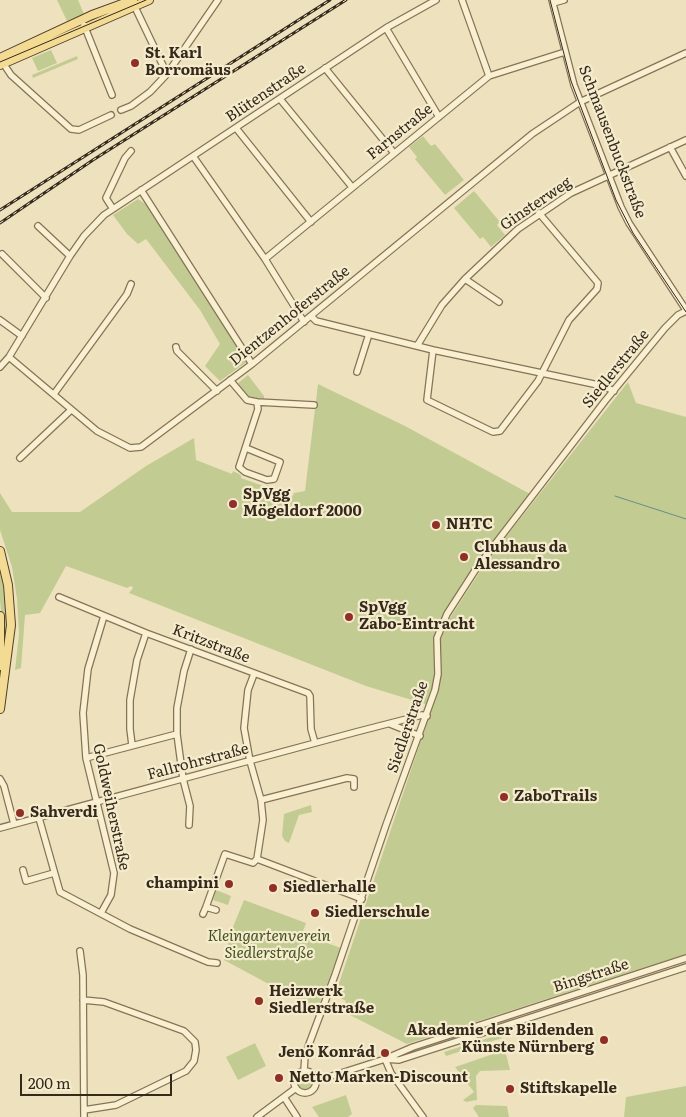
<!DOCTYPE html>
<meta charset="utf-8">
<style>
body{margin:0}
#map{position:relative;width:686px;height:1117px;overflow:hidden;background:#eee2be;font-family:Literata,serif}
canvas{display:block}
.scale{position:absolute;left:20px;top:1074px;width:152px;height:22px;box-sizing:border-box;border:2px solid #35291c;border-top:0;padding-left:6px;font-size:15px;line-height:18px;white-space:nowrap;color:#35291c;-webkit-text-stroke:4px #f5eccd;paint-order:stroke}
</style>
<div id="map">
<canvas width="686" height="1117"></canvas>
<div class="scale">200 m</div>
</div>
<script>
const ctx = document.querySelector('canvas').getContext('2d');
ctx.lineJoin = 'round';
function fillPath(path, color) { ctx.fillStyle = color; ctx.fill(path, 'evenodd'); }
const poly = rows => new Path2D(rows.map(r => 'M' + r).join(''));
function strokePath(path, color, width, dash) { ctx.strokeStyle = color; ctx.lineWidth = width; ctx.lineCap = dash ? 'butt' : 'round'; ctx.setLineDash(dash || []); ctx.stroke(path); }
function write(font, color, halo, rows, align = 'center') {
  ctx.font = font + ' Literata,serif'; ctx.lineWidth = 4.5; ctx.setLineDash([]); ctx.textBaseline = 'middle'; ctx.strokeStyle = halo; ctx.fillStyle = color; for (const [text, x, y, turn = 0] of rows) {
    ctx.save(); ctx.translate(x, y); ctx.rotate((+turn || 0) * Math.PI / 180); ctx.textAlign = isNaN(turn) ? turn : align; if (halo) ctx.strokeText(text, 0, 0); ctx.fillText(text, 0, 0); ctx.restore();
  }
}
const green = poly([
 [57,0,78,0,84,14,67,21],
 [51,50,57,63,38,71,32,58],
 [77,56,78,59,33,78,32,75],
 [423,136,431,146,435,144,464,180,445,195,415,159,417,157,409,147],
 [474,191,500,222,497,225,505,235,491,247,483,237,480,239,454,208],
 [138,199,147,205,248,361,220,381,205,366,220,344,200,310,146,239,138,244,127,234,113,215],
 [248,375,264,396,264,399,250,398,237,384],
 [628,382,636,403,686,417,686,954,407,1044,342,1011,346,1001,335,995,440,684,441,638,450,618,486,562],
 [318,384,405,426,530,494,462,583,438,626,434,645,435,678,428,705,366,686,129,593,133,588,131,586,127,588,66,566,40,613,25,615,21,668,15,670,19,634,17,599,12,567,0,530,0,493,12,512,80,512,146,466,194,438,196,460,232,474,233,471,241,475,241,478,266,487,267,485,276,488,275,491,292,497,294,493,305,491],
 [0,563,8,623,2,668,4,638,0,601],
 [311,805,312,812,299,815,289,843,285,841,282,836,284,814],
 [216,890,231,896,228,905,213,900],
 [244,900,306,923,302,934,341,948,317,1010,224,960,231,932],
 [501,1034,502,1038,446,1056,444,1052],
 [255,1043,266,1066,238,1080,226,1057],
 [505,1050,510,1070,480,1071,476,1076,477,1100,466,1102,463,1100,474,1092,455,1067],
 '297 1083a8 8 0 1 1 16 0a8 8 0 1 1-16 0Z',
 [686,1086,686,1117,624,1117,626,1097],
 [346,1095,352,1114,348,1117,319,1117,312,1107],
 [476,1105,507,1106,509,1117,479,1117,473,1108]
]);
const stream = poly([
 [615,496,686,519]
]);
const minor = poly([
 [462,0,489,76],
 [552,0,574,85,621,207,629,223,686,310],
 [133,3,167,74],
 [553,3,564,0],
 [84,25,112,95],
 [386,28,439,117],
 [1,60,11,75,71,129,79,130,111,115],
 [325,68,394,153],
 [280,99,352,187],
 [121,110,131,106,150,92,167,74,218,0],
 [236,128,311,222],
 [670,147,686,176],
 [193,156,265,259,304,322],
 [141,190,252,364],
 [113,209,106,198,125,158,131,151],
 [38,226,70,256],
 [2,254,46,298],
 [265,259,489,76,565,52],
 [465,279,499,302],
 [311,316,316,321,433,350,603,386,614,391],
 [0,320,22,336],
 [417,346,442,305,465,279,518,229,571,193,686,140],
 [176,347,177,351,217,391],
 [433,350,427,400,493,432,500,431,538,381,569,320,597,289,598,283,539,213],
 [9,357,97,431,130,448,141,447,252,364,532,134,580,102,686,53],
 [0,367,9,357,70,256,84,236,104,215,386,28,436,0],
 [357,372,369,334],
 [230,380,247,400,257,402,258,409,239,467,245,472,267,480,274,479,280,462,246,448],
 [54,394,127,294,131,284],
 [257,402,314,405],
 [20,458,71,410],
 [59,597,146,633,308,693,310,696,311,729,315,743],
 [254,674,248,690,244,728,250,761,261,800,263,820,257,859,362,899],
 [390,724,420,736],
 [132,745,130,729,130,700,137,660,146,633],
 [86,758,177,734],
 [0,779,4,786,14,824],
 [261,800,347,778,354,779,354,787],
 [39,818,60,892,130,929,208,962,217,963],
 [189,825,190,806,183,779,177,734,177,708,184,671,191,649],
 [0,828,356,732,422,715,427,716],
 [23,870,26,881,54,873],
 [216,910,206,907,225,854,253,863,257,859],
 [101,913,111,895,114,873,86,758,83,713,88,669,104,616],
 [203,914,206,907],
 [80,951,83,975,84,1117],
 [83,1000,104,1002,184,1031,195,1042,196,1050,194,1061,186,1071,116,1105,84,1110],
 [385,1059,399,1060,686,967],
 [385,1059,391,1073,423,1117],
 [304,1071,305,1055,335,975,386,825,435,690,438,674,437,638,447,614,476,569,605,401,665,328,678,315,686,311],
 '294 1082a11 11 0 1 1 22 0a11 11 0 1 1-22 0Z',
 [316,1081,385,1059,413,1047,686,958],
 [284,1097,297,1117],
 [257,1117,296,1088]
]);
const major = poly([
 [0,58,92,15,133,0],
 [0,65,149,0],
 [0,551,8,585,11,625,0,709],
 [0,616,0,666]
]);
const tram = poly([
 [550,0,571,81,616,200,633,233,686,312],
 [0,62,146,0]
]);
const rail = poly([
 [0,210,330,0],
 [0,223,93,160,346,0]
]);
const markers = [
 [135,63,5,"#962c26"],
 [233,504,5,"#962c26"],
 [436,525,5,"#962c26"],
 [464,557,5,"#962c26"],
 [349,617,5,"#962c26"],
 [504,797,5,"#962c26"],
 [20,813,5,"#962c26"],
 [229,884,5,"#962c26"],
 [273,888,5,"#962c26"],
 [315,913,5,"#962c26"],
 [259,1001,5,"#962c26"],
 [604,1040,5,"#962c26"],
 [385,1053,5,"#962c26"],
 [279,1078,5,"#962c26"],
 [510,1089,5,"#962c26"]
];
const poiNames = [
 ["St. Karl",145,54],
 ["Borromäus",145,71],
 ["SpVgg",243,495],
 ["Mögeldorf 2000",243,512],
 ["NHTC",446,525],
 ["Clubhaus da",474,548],
 ["Alessandro",474,565],
 ["SpVgg",359,608],
 ["Zabo-Eintracht",359,625],
 ["ZaboTrails",514,797],
 ["Sahverdi",30,813],
 ["champini",219,884,"right"],
 ["Siedlerhalle",283,888],
 ["Siedlerschule",325,913],
 ["Heizwerk",269,992],
 ["Siedlerstraße",269,1009],
 ["Akademie der Bildenden",594,1031,"right"],
 ["Künste Nürnberg",594,1048,"right"],
 ["Jenö Konrád",375,1053,"right"],
 ["Netto Marken-Discount",289,1078],
 ["Stiftskapelle",520,1089]
];
const streetNames = [
 ["Blütenstraße",266,93,-34],
 ["Farnstraße",400,132,-39],
 ["Schmausenbuckstraße",612,142,69],
 ["Ginsterweg",536,204,-34],
 ["Dientzenhoferstraße",290,316,-39],
 ["Siedlerstraße",616,369,-51],
 ["Kritzstraße",211,644,21],
 ["Siedlerstraße",408,727,-71],
 ["Fallrohrstraße",198,762,-15],
 ["Goldweiherstraße",111,807,78],
 ["Bingstraße",591,976,-18]
];
const parkNames = [
 ["Kleingartenverein",269,937],
 ["Siedlerstraße",269,954]
];
fillPath(green, '#c2cc92');
strokePath(stream, '#698d86', 1);
strokePath(minor, '#867357', 8);
strokePath(major, '#53402b', 10);
strokePath(minor, '#f9efd1', 5.5);
strokePath(major, '#f3db94', 8);
strokePath(tram, '#35291c', 1);
strokePath(rail, '#35291c', 3);
strokePath(rail, '#f5eccd', 1, [4]);
for (const [x, y, r, color] of markers) { const dot = new Path2D(); dot.arc(x, y, r, 0, 2 * Math.PI); ctx.fillStyle = color; ctx.fill(dot); strokePath(dot, '#f5eccd', 2); }
write('bold 15px', '#35291c', '#f5eccd', poiNames, 'left');
write('15px', '#35291c', '#f5eccd', streetNames);
write('italic 15px', '#435222', '#f5eccd', parkNames);
</script>
